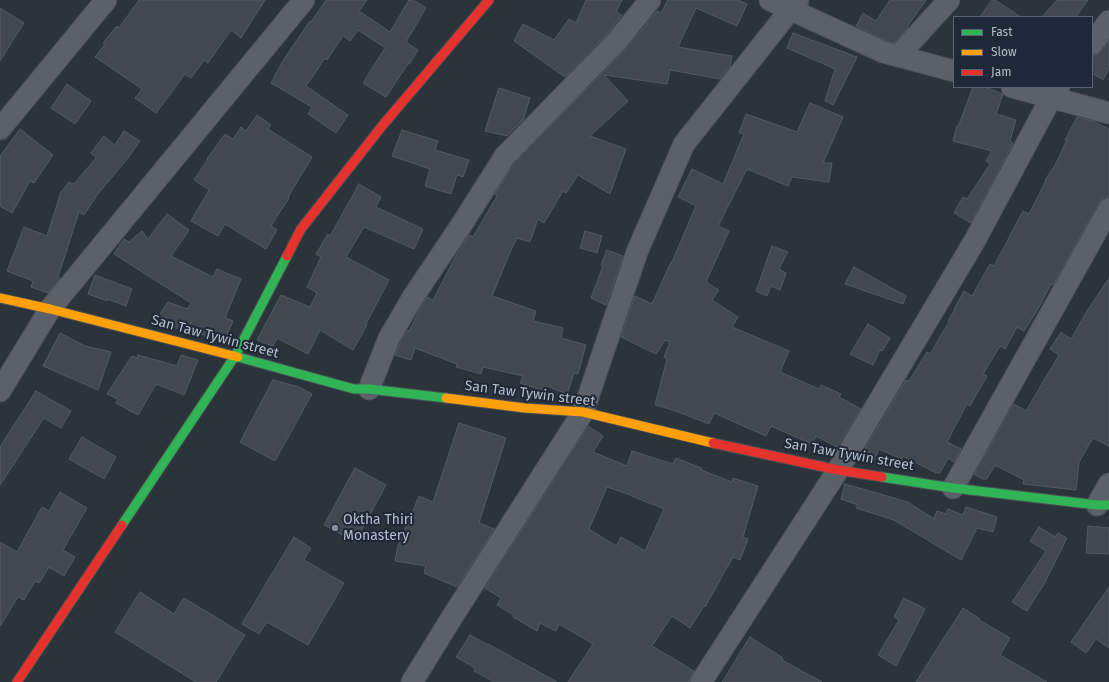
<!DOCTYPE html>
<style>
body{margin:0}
#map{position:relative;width:1109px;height:682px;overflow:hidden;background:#2b333b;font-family:"Fira Sans",sans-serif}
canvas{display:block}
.legend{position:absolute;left:953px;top:16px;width:140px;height:72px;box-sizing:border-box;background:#1e2836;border:1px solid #5b6472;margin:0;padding:5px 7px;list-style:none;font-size:12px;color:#b6bfcb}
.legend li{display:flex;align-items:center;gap:8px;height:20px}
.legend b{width:20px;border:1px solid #5b6472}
</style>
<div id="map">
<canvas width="1109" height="682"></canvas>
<ul class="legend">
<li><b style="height:5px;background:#30b455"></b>Fast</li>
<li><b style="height:5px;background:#ff9f0a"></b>Slow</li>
<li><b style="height:5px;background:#e5322d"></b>Jam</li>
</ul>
</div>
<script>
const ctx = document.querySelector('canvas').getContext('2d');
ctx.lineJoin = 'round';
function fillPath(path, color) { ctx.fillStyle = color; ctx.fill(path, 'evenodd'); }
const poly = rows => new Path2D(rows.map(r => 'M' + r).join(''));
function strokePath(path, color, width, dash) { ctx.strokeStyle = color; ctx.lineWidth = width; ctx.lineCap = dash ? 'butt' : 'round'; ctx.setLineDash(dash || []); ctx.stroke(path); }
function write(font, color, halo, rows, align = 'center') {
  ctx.font = font + ' "Fira Sans",sans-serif'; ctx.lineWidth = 4; ctx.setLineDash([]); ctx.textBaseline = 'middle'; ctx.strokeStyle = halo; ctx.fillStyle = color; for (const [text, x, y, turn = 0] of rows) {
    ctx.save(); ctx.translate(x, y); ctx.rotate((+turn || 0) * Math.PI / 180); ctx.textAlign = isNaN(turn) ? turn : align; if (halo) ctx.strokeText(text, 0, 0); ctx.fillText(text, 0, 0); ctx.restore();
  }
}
const building = poly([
 [139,0,265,0,241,38,231,30,208,63,204,60,191,78,185,74,156,113,135,98,142,89,95,57,105,44,103,43,117,26,119,28,139,0],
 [326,0,367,0,359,11,390,32,409,0,413,0,426,8,406,42,418,50,409,64,408,64,386,97,363,83,385,48,358,30,350,41,343,36,327,60,325,58,306,86,348,115,336,133,308,114,312,107,271,83,284,59,310,21,311,22,326,0],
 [586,0,622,0,616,12,622,15,608,33,565,77,514,41,523,24,554,40,569,19,576,23,586,0],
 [668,0,738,0,747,4,737,26,696,8,678,47,732,56,730,67,720,79,670,70,667,84,604,75,628,101,590,136,626,149,610,194,578,175,566,193,563,191,544,223,538,219,530,242,517,238,511,250,492,296,536,311,533,321,563,328,561,338,586,345,578,374,574,373,567,394,547,386,545,391,520,383,523,376,483,367,481,374,456,367,457,364,415,348,411,360,395,355,400,343,408,330,409,331,423,303,427,297,433,300,458,252,469,235,473,237,497,196,495,194,514,163,626,49,643,28,644,28,647,23,657,11,661,13,668,0],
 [890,0,926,0,907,27,908,28,894,43,887,41,856,26,863,13,876,21,890,0],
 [992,0,995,0,1021,17,980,17,992,0],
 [1057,0,1088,0,1076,17,1042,17,1057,0],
 [0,8,24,23,0,61,0,8],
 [793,33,857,57,833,105,825,101,835,69,787,48,793,33],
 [1109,41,1109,69,1103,80,1092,73,1092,58,1093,56,1097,55,1101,51,1109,41],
 [67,84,91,101,75,124,51,108,67,84],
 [973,87,985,87,1003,94,996,114,1016,120,1010,141,1013,143,971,223,954,213,963,197,967,199,990,164,986,161,992,151,953,141,957,126,958,127,973,87],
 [499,88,530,98,523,120,507,136,485,131,499,88],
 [810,103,843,117,823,163,832,163,829,182,792,177,788,186,747,169,718,226,729,231,706,282,719,290,712,300,738,317,732,327,789,351,780,372,819,389,821,385,841,394,839,397,861,409,837,447,816,436,812,444,771,426,766,436,714,413,709,424,673,410,655,405,667,359,664,357,670,342,665,340,656,354,621,337,635,296,652,304,671,262,672,262,696,206,678,197,692,169,723,184,744,134,739,133,746,114,797,132,810,103],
 [257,115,271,125,268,129,312,157,288,197,289,198,271,226,277,230,266,249,225,224,218,236,191,221,209,190,194,180,208,159,207,159,225,134,233,139,241,127,246,131,257,115],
 [1077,117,1093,121,1109,129,1109,197,1103,199,1099,203,1053,285,1051,284,1038,309,1024,331,1017,327,1005,349,1000,346,983,374,987,376,970,406,967,404,947,442,961,449,954,462,948,458,940,473,936,473,903,456,902,459,879,449,873,463,860,457,906,380,909,381,927,352,930,354,949,322,948,321,955,309,954,309,964,291,972,296,990,264,994,266,1023,211,1029,214,1046,181,1045,180,1055,165,1067,140,1065,140,1077,117],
 [20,129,53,155,34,183,30,181,12,213,0,206,0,156,20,129],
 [402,130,438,141,435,150,469,160,463,177,457,175,451,194,425,186,430,169,392,156,402,130],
 [124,131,140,141,128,158,97,195,84,215,79,212,58,277,60,278,60,279,48,293,31,287,33,281,7,271,24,227,47,236,61,192,69,182,74,184,96,158,91,153,104,136,115,145,124,131],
 [359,184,381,197,376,207,423,229,414,249,364,227,346,257,389,280,366,324,367,325,353,350,320,330,308,354,277,338,273,346,257,340,281,295,310,307,317,293,307,287,321,257,316,254,328,234,330,236,359,184],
 [167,214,189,230,171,256,213,277,217,269,241,279,225,318,233,321,225,340,176,328,158,317,168,302,187,309,191,303,114,254,124,239,129,242,142,231,148,239,167,214],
 [585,231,602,236,597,253,580,248,585,231],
 [772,246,788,252,779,269,786,273,780,290,771,286,767,296,756,291,772,246],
 [607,250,623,256,606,305,591,298,603,266,601,265,607,250],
 [854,267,906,296,903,304,845,284,854,267],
 [95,275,132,289,126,306,107,299,107,301,88,294,95,275],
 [1109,278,1109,446,1093,438,1079,462,1076,490,1023,484,1024,480,995,465,987,479,982,479,974,474,1014,404,1026,411,1059,355,1050,349,1061,332,1071,339,1089,308,1109,278],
 [868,324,890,338,882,351,880,350,873,365,850,354,868,324],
 [60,333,85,346,111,352,98,390,43,366,60,333],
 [138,355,177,366,181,355,198,360,184,395,156,384,138,415,116,403,118,399,107,394,132,356,138,358,138,355],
 [273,380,299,387,312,394,275,461,240,442,273,380],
 [36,391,71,411,61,428,44,418,0,485,0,447,36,391],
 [459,423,506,438,479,523,494,529,457,587,424,573,426,566,395,561,398,546,419,496,433,502,459,423],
 [588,426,603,436,593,452,627,466,632,451,673,464,676,458,701,468,701,470,732,482,733,478,758,486,743,537,748,539,740,560,733,557,705,607,704,606,690,628,672,616,652,646,694,671,691,676,689,682,568,682,593,644,559,624,556,631,540,623,537,631,513,617,514,615,497,605,501,598,485,588,588,426],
 [607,487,622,492,664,509,645,551,621,537,616,546,589,529,607,487],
 [82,437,116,457,104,479,69,459,82,437],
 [355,468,386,485,355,542,324,525,355,468],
 [845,484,908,502,934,519,937,511,946,514,948,509,963,515,966,507,997,517,993,532,977,528,961,560,894,520,856,508,858,505,841,499,845,484],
 [60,492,87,508,63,550,75,557,64,576,49,567,39,583,35,581,24,600,18,597,0,626,0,542,17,552,42,507,49,511,60,492],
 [1088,526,1109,528,1109,554,1086,553,1088,526],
 [1039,527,1055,537,1058,533,1067,538,1043,586,1027,611,1012,602,1046,551,1030,541,1039,527],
 [294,537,311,548,304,560,344,583,308,645,267,622,259,634,242,624,294,537],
 [1109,587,1109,648,1096,639,1086,653,1071,642,1109,587],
 [140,592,174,614,184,598,245,635,216,682,196,682,115,632,140,592],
 [904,598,925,609,896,666,878,655,899,620,894,617,904,598],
 [963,608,980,619,979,620,1010,638,1000,655,1047,682,916,682,963,608],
 [470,635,488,645,488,644,557,682,494,682,474,671,475,668,456,657,470,635],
 [750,637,783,658,782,660,822,682,722,682,750,637]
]);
const street = poly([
 [770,0,883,52,954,71],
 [1092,44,1109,21],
 [898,56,949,0],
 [1012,87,1109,113],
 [0,129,106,0],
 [369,389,389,338,413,297,462,224,505,156,617,41,650,0],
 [0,391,50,309,304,0],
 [953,488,1109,209],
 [1097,505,1109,484],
 [412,682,449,622,583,412,637,252,684,144,798,0],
 [701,682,838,470,974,242,1051,98,1059,87]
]);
const fast = poly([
 [238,357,354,389,369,389,446,398],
 [882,477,953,488,1097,505,1109,505],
 [122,525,235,356,287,256]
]);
const slow = poly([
 [0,298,50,309,238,357],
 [446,398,525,408,583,412,713,443]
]);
const jam = poly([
 [287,256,301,229,382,126,489,0],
 [713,443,838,470,882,477],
 [17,682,122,525]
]);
const markers = [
 [335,528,4,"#858e99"]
];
const streetNames = [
 ["San Taw Tywin street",215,337,15],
 ["San Taw Tywin street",530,394,7],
 ["San Taw Tywin street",849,455,10]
];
const poiNames = [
 ["Oktha Thiri",343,520],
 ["Monastery",343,536]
];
fillPath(building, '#42484f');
strokePath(building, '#535a62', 1);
strokePath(street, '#494f55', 23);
strokePath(fast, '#494f55', 11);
strokePath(slow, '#494f55', 11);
strokePath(jam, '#494f55', 11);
strokePath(street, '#5c6169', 21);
strokePath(fast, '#30b455', 9);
strokePath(slow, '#ff9f0a', 9);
strokePath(jam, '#e5322d', 9);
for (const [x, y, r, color] of markers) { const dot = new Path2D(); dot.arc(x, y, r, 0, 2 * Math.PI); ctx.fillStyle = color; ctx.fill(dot); strokePath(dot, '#1e2836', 1.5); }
write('14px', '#b6bfcb', '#1e2836', streetNames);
write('14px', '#b6bfcb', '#1e2836', poiNames, 'left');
</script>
